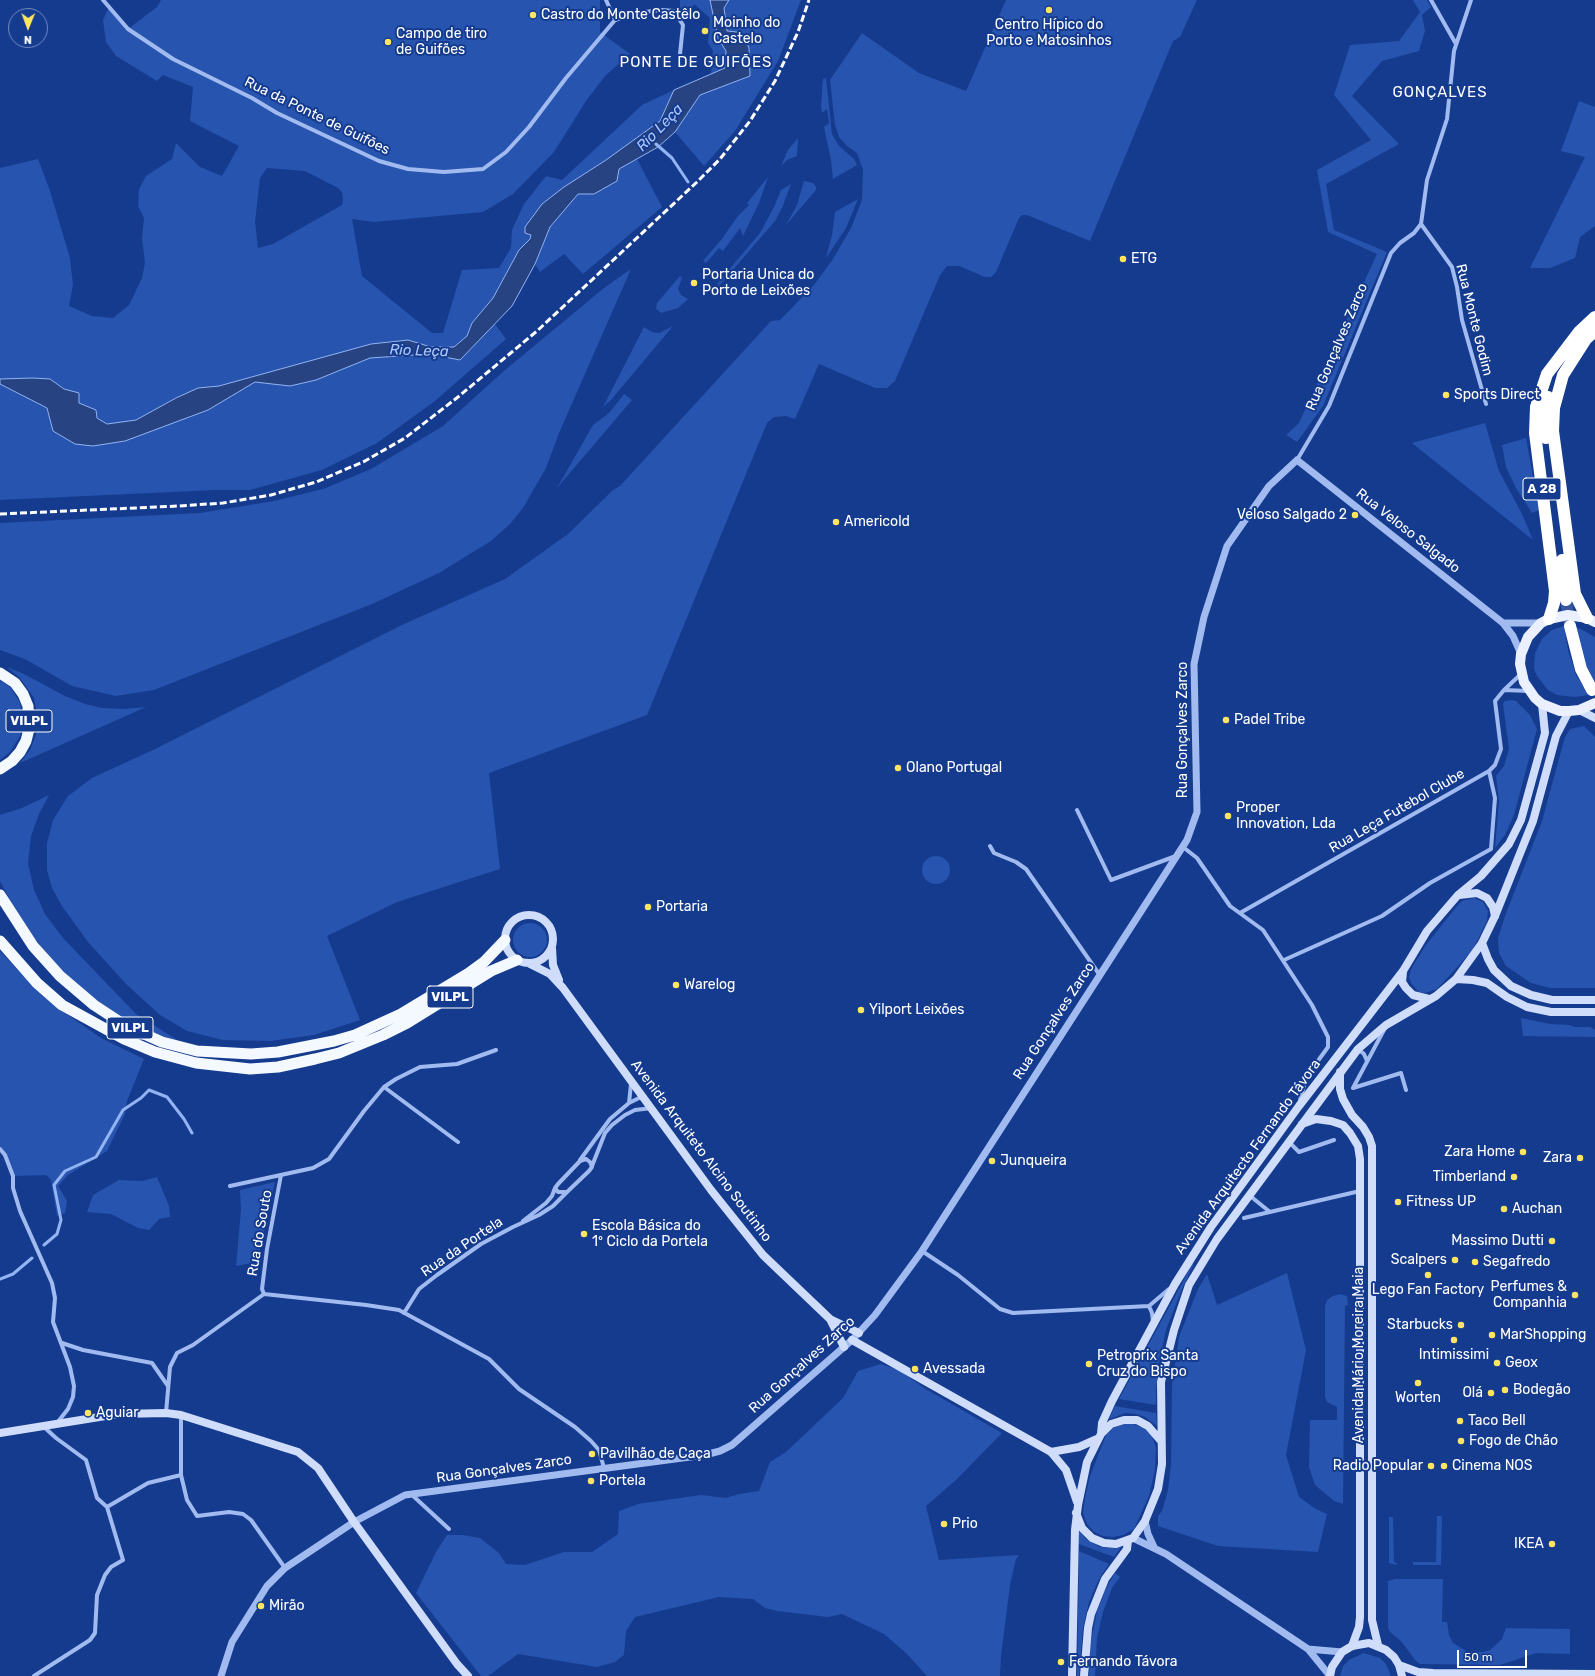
<!DOCTYPE html>
<meta charset="utf-8">
<style>
body{margin:0}
#map{position:relative;width:1595px;height:1676px;overflow:hidden;background:#153b8f;font-family:Rubik,sans-serif}
canvas{display:block}
.north{position:absolute;left:8px;top:8px;width:40px;height:40px;box-sizing:border-box;background:#153b8f;border:1px solid #7389bc;border-radius:50%;rotate:181deg;font-size:11px;font-weight:700;line-height:16px;text-align:center;color:#fff}
.north::after{content:'';display:block;margin:auto;width:14px;height:18px;background:#ffe560;clip-path:polygon(50% 0,100% 100%,50% 72%,0 100%)}
.scale{position:absolute;left:1457px;top:1650px;width:70px;height:18px;box-sizing:border-box;border:2px solid #fff;border-top:0;padding-left:5px;font-size:12px;line-height:14px;white-space:nowrap;color:#fff;-webkit-text-stroke:3px #153b8f;paint-order:stroke}
</style>
<div id="map">
<canvas width="1595" height="1676"></canvas>
<div class="north">N</div>
<div class="scale">50 m</div>
</div>
<script>
const ctx = document.querySelector('canvas').getContext('2d');
ctx.lineJoin = 'round';
function fillPath(path, color) { ctx.fillStyle = color; ctx.fill(path, 'evenodd'); }
const poly = rows => new Path2D(rows.map(r => 'M' + r).join(''));
function strokePath(path, color, width, dash) { ctx.strokeStyle = color; ctx.lineWidth = width; ctx.lineCap = dash ? 'butt' : 'round'; ctx.setLineDash(dash || []); ctx.stroke(path); }
function write(font, color, halo, rows, align = 'center') {
  ctx.font = font + ' Rubik,sans-serif'; ctx.lineWidth = 4; ctx.setLineDash([]); ctx.textBaseline = 'middle'; ctx.strokeStyle = halo; ctx.fillStyle = color; for (const [text, x, y, turn = 0] of rows) {
    ctx.save(); ctx.translate(x, y); ctx.rotate((+turn || 0) * Math.PI / 180); ctx.textAlign = isNaN(turn) ? turn : align; if (halo) ctx.strokeText(text, 0, 0); ctx.fillText(text, 0, 0); ctx.restore();
  }
}
const green = poly([
 [161,0,600,0,600,32,630,54,605,76,586,101,554,152,513,194,483,212,374,222,352,219,362,276,432,333,443,333,462,270,499,268,511,248,512,230,524,204,546,176,562,180,642,105,674,90,660,121,606,160,564,187,531,235,527,244,519,250,493,298,472,323,467,336,454,347,431,347,408,340,371,344,219,386,198,388,176,398,136,420,107,424,97,418,96,410,79,403,79,393,64,389,50,379,33,378,0,379,0,168,38,159,50,191,70,258,73,285,69,306,92,316,113,318,129,305,142,278,145,263,142,238,144,218,138,206,139,189,146,176,172,159,176,143,200,167,222,176,239,146,190,121,193,87,163,75,157,81,116,56,106,42,103,20,109,7,128,29,157,7],
 [267,168,305,171,338,188,342,192,343,200,342,205,273,244,258,248,255,222,260,178],
 [680,0,710,0,718,38,726,51,725,68,711,74,713,51,708,43,710,18,694,4,691,12,680,10],
 [729,0,801,0,778,61,735,131,704,166,675,132,700,95,750,76,749,48,743,35,737,32,727,31,724,8],
 [1006,0,1197,0,1180,37,1173,41,1090,241,1027,215,1022,215,1019,218,996,272,991,277,985,277,959,266,947,266,940,275,895,381,887,388,875,388,819,364,795,419,786,416,774,417,767,423,647,715,489,773,500,869,397,902,327,936,360,1020,314,1035,271,1041,223,1040,187,1031,160,1015,126,984,88,942,62,906,52,888,47,870,47,843,53,820,68,796,92,778,155,749,404,624,505,579,568,534,613,490,620,486,771,321,780,320,814,285,833,259,851,228,862,200,863,170,857,153,847,146,839,137,835,125,830,80,862,33,919,73,966,91],
 [1413,0,1427,0,1431,7,1422,15,1425,31,1419,51,1382,61,1352,96,1399,144,1326,184,1334,230,1387,252,1323,406,1297,442,1286,435,1299,423,1377,254,1328,232,1317,170,1371,140,1334,95,1350,45,1399,41,1420,12],
 [826,78,832,134,839,146,854,159,857,165,833,179,831,160,824,127,829,123,827,109,822,113,821,107,823,79],
 [1579,101,1595,107,1595,226,1580,237,1575,258,1550,268,1530,268,1585,157,1561,151],
 [798,138,797,156,787,160,781,166,788,150],
 [637,159,662,207,583,274,564,254,540,272,535,264,550,227,578,194,594,194,617,181,619,169],
 [768,177,759,203,743,236,740,228,723,251,719,248,706,263,703,261,721,240,738,216,749,205,747,203],
 [804,181,813,183,816,187,816,190,786,225,797,205],
 [791,184,782,208,775,221,719,286,717,284,760,233,774,207,781,190],
 [858,199,846,228,826,258,832,235,835,212],
 [631,269,559,433,546,468,523,508,510,524,491,541,439,573,372,604,154,690,116,696,72,686,25,659,0,650,0,523,200,513,274,501,323,489,371,469,443,426,505,370,604,288],
 [680,276,682,278,678,289,681,295,688,299,678,308,661,313,656,309,657,303],
 [495,324,506,339,435,401,377,443,322,470,250,490,215,490,0,500,0,384,47,408,53,431,168,424,208,410,255,381,290,386,316,380,370,358,429,354,460,360],
 [673,326,611,400,603,407,644,327,652,332,659,333],
 [624,394,632,400,557,488,593,425,609,413],
 [1485,423,1499,471,1522,514,1533,540,1412,443],
 [1526,438,1539,510,1532,513,1516,488,1506,467,1502,445],
 [1564,626,1568,650,1576,675,1588,695,1575,697,1557,695,1548,690,1537,676,1534,669,1535,653,1542,639,1552,630],
 [1577,627,1595,637,1595,686,1587,672,1578,645],
 [7,667,24,674,65,696,85,704,102,708,125,709,146,707,20,763,30,750,36,735,38,719,34,698,20,678],
 [0,680,11,688,20,703,23,718,20,736,10,752,0,760],
 [1512,700,1516,701,1530,715,1537,729,1514,815,1505,835,1495,848,1499,801,1496,776,1504,766,1509,749,1503,704,1505,701],
 [1584,726,1595,737,1595,988,1550,988,1531,983,1506,966,1499,953,1498,938,1505,916,1542,821,1565,737,1570,729],
 [49,795,39,814,31,836,28,863,34,890,45,914,63,938,136,1014,182,1043,149,1031,112,1012,81,989,55,963,32,935,11,902,0,881,0,815,22,808],
 '922 870a14 14 0 1 1 28 0a14 14 0 1 1-28 0Z',
 [1474,898,1483,902,1488,911,1487,921,1472,951,1437,989,1425,993,1419,992,1411,983,1409,977,1411,969,1426,945,1457,906,1462,901],
 '513 940a17 17 0 1 1 34 0a17 17 0 1 1-34 0Z',
 [0,951,22,975,58,1008,101,1038,144,1059,127,1101,125,1114,107,1151,68,1175,58,1186,67,1201,65,1213,57,1216,51,1180,46,1175,13,1176,0,1149],
 [1521,1018,1550,1024,1569,1025,1575,1027,1590,1027,1595,1030,1595,1037,1523,1036],
 [157,1177,169,1206,170,1217,159,1219,149,1230,138,1228,111,1214,87,1212,93,1195,119,1180,143,1181],
 [275,1182,257,1262,236,1266,241,1210,240,1190],
 [1193,1263,1194,1264,1182,1289,1166,1330,1159,1363,1156,1390,1156,1405,1119,1399],
 [1287,1273,1306,1350,1286,1455,1299,1497,1316,1509,1327,1514,1318,1552,1218,1546,1158,1526,1158,1516,1162,1511,1168,1490,1171,1465,1172,1384,1179,1337,1198,1289,1207,1274,1217,1305],
 [1340,1294,1347,1296,1348,1305,1345,1306,1343,1504,1334,1501,1315,1485,1309,1467,1310,1420,1337,1420,1337,1407,1327,1402,1325,1397,1325,1306,1327,1300,1333,1296],
 [881,1364,899,1370,924,1388,1002,1433,956,1480,926,1506,939,1560,1019,1555,1016,1559,1010,1585,1001,1656,1000,1676,927,1676,907,1654,884,1634,842,1614,828,1617,777,1611,765,1608,753,1599,719,1597,635,1617,626,1631,624,1655,615,1662,597,1667,518,1654,488,1676,481,1676,416,1593,436,1552,447,1535,463,1535,480,1538,499,1553,506,1564,525,1565,564,1552,592,1552,618,1534,619,1511,638,1504,701,1495,726,1498,739,1494,759,1491,770,1462,786,1452,843,1398,858,1371],
 [1115,1406,1156,1413,1157,1426,1145,1417,1136,1414,1126,1413,1109,1419],
 [1124,1424,1134,1424,1144,1428,1152,1436,1156,1448,1155,1470,1149,1496,1134,1529,1123,1535,1113,1537,1103,1536,1094,1532,1087,1524,1083,1513,1085,1498,1090,1476,1106,1435,1113,1428],
 [1437,1516,1442,1516,1441,1565,1413,1565,1413,1562,1436,1562],
 [1389,1517,1393,1517,1394,1562,1397,1563,1396,1565,1389,1563],
 [1079,1530,1086,1539,1098,1546,1105,1548,1122,1546,1114,1557,1079,1544],
 [1079,1551,1109,1564,1099,1579,1089,1602,1083,1628,1079,1676,1077,1676],
 [1115,1573,1120,1577,1112,1588,1103,1612,1097,1638,1095,1676,1089,1676,1090,1646,1097,1611,1107,1586],
 [1395,1579,1443,1579,1442,1622,1447,1622,1449,1635,1453,1643,1468,1652,1483,1652,1490,1650,1502,1639,1506,1628,1570,1629,1570,1654,1536,1653,1500,1665,1420,1664,1415,1660,1401,1641,1390,1632,1388,1628,1388,1581],
 [1364,1653,1380,1658,1386,1664,1391,1676,1340,1676,1343,1666,1349,1660]
]);
const water = poly([
 [710,0,729,0,724,8,727,31,737,32,743,35,749,48,750,76,700,95,675,132,658,147,619,169,617,181,594,194,578,194,550,227,535,264,512,306,460,360,429,354,370,358,316,380,290,386,255,382,208,410,125,441,93,446,75,444,53,431,47,408,0,384,0,379,33,378,50,379,64,389,79,393,79,403,96,410,97,418,107,424,136,420,176,398,198,388,219,386,371,344,408,340,431,347,454,347,467,336,472,323,493,298,519,250,530,239,531,235,525,233,525,227,542,204,564,187,606,160,660,121,674,90,725,68,726,51,718,38,710,0]
]);
const stream = poly([
 [656,144,672,158,688,182],
 [44,1245,57,1234,61,1220,54,1185,65,1171,96,1157,123,1110,141,1098,149,1090,167,1097,184,1119,192,1133],
 [0,1279,13,1274,32,1258]
]);
const motorwayTunnel = poly([
 [1566,600,1570,626]
]);
const minor = poly([
 [103,0,128,29,173,59,252,98,277,113,379,161,408,169,444,172,483,169,506,152,529,127,566,78,615,20,635,13,662,10,674,11,683,25,680,54],
 [606,0,615,20],
 [1431,0,1456,44],
 [1421,224,1452,267,1457,287,1462,320,1486,404],
 [1297,460,1329,406,1391,253,1400,243,1414,233,1421,224,1427,180,1447,119,1454,51,1471,0],
 [1521,674,1504,690,1529,691],
 [1077,810,1111,880,1176,856],
 [990,846,994,853,1016,862,1026,869,1099,974],
 [1183,847,1197,858,1230,906,1263,930,1312,1005,1328,1037,1328,1047,1307,1076,1300,1100],
 [1240,913,1489,771,1495,765,1501,749,1495,701,1504,690],
 [1284,960,1382,916,1430,883,1491,849,1495,798,1489,771],
 [1385,1028,1353,1088,1401,1073,1406,1090],
 [1358,1049,1364,1054,1367,1061],
 [384,1087,458,1142],
 [629,1103,631,1084],
 [1289,1142,1299,1152,1334,1140],
 [0,1149,5,1155,13,1176,13,1188,20,1211,52,1283,55,1298,53,1322,70,1367,74,1386,73,1397,68,1409,57,1423],
 [586,1159,590,1162,592,1167,589,1171,567,1192,558,1192,555,1188,558,1184,580,1161,586,1159],
 [580,1160,610,1119,629,1103,643,1096],
 [592,1166,605,1133,612,1125,625,1115,635,1110,652,1108],
 [230,1186,313,1168,329,1159,364,1111,384,1087,396,1079,420,1067,457,1064,496,1050],
 [1249,1195,1270,1212],
 [1244,1218,1360,1191],
 [523,1221,546,1203,552,1196,555,1188],
 [922,1251,958,1275,1000,1309,1013,1313,1149,1306,1169,1289],
 [264,1294,262,1289,267,1249,281,1175],
 [1149,1306,1152,1313,1153,1322],
 [404,1313,419,1289,437,1275,481,1244,513,1227,539,1215,553,1206,567,1192],
 [62,1343,83,1350,152,1363,168,1386],
 [166,1413,170,1367,177,1353,193,1345,264,1294,366,1305,399,1310,489,1359,519,1389,575,1427,591,1441,599,1450,604,1468],
 [181,1415,181,1475,187,1500,197,1516,229,1512,243,1514,251,1520,285,1568],
 [411,1494,449,1529],
 [107,1507,148,1483,181,1475],
 [34,1676,90,1640,95,1633,97,1595,105,1575,111,1567,123,1560,107,1507,97,1498,86,1460,56,1438,44,1427]
]);
const tertiary = poly([
 [1503,623,1541,623],
 [1145,1521,1148,1534,1154,1547],
 [1133,1538,1166,1554,1308,1649,1330,1676],
 [1308,1649,1342,1652],
 [221,1676,232,1642,267,1586,285,1568,354,1522,405,1495,705,1455,720,1451,732,1445,852,1340,875,1315,922,1251,1187,840,1197,812,1194,664,1204,617,1227,546,1269,486,1297,460,1503,623,1513,636,1521,654]
]);
const secondary = poly([
 [1579,710,1595,718],
 [1459,895,1477,893,1487,898,1493,907,1495,916],
 '505 939a24 24 0 1 1 48 0a24 24 0 1 1-48 0Z',
 [1482,943,1488,959,1494,970,1511,986,1531,995,1552,1000,1595,1000],
 [552,948,553,965,559,980],
 [528,963,550,974,563,988,711,1190,763,1255,830,1319,859,1333],
 [1403,972,1402,982,1406,988,1413,995,1429,999],
 [1456,979,1473,980,1487,983,1507,997,1527,1007,1551,1012,1595,1012],
 [1340,1072,1340,1089,1343,1099,1352,1115,1363,1127,1369,1137,1372,1146,1372,1620,1378,1645],
 [1302,1124,1316,1119,1331,1121,1343,1125,1350,1133,1358,1146,1360,1159,1360,1617,1359,1627,1352,1646],
 [830,1319,844,1347],
 [852,1340,1051,1452,1066,1470,1077,1502],
 [0,1433,118,1414,166,1413,181,1415,298,1452,318,1468,354,1522,457,1664,468,1676],
 [1101,1434,1102,1423,1112,1401,1175,1284,1211,1227,1299,1106,1403,971,1427,931,1458,895,1481,876,1509,844,1521,820,1545,733,1542,704],
 [1051,1452,1079,1447,1097,1439],
 [1076,1513,1082,1528,1092,1538,1104,1543,1116,1544,1133,1538,1145,1521,1158,1489,1162,1464,1161,1382,1174,1330,1189,1285,1217,1239,1358,1049,1386,1025,1436,996,1456,979,1482,943,1495,916,1533,821,1556,736,1569,711],
 [1399,1665,1418,1672,1433,1673,1595,1674],
 [1072,1676,1075,1530,1078,1505,1087,1462,1101,1434,1111,1424,1124,1420,1137,1420,1148,1426,1161,1441],
 [1084,1676,1088,1628,1091,1614,1105,1579,1127,1549,1128,1540],
 [1330,1676,1332,1667,1342,1652,1352,1646,1369,1643,1386,1650,1394,1657,1399,1665,1402,1676]
]);
const primary = poly([
 [1595,622,1587,618,1568,615,1549,619,1541,623,1528,637,1521,654,1520,664,1524,682,1535,698,1542,704,1560,711,1569,711,1579,710,1595,703]
]);
const trunk = poly([
 [0,673,15,683,23,694,28,706,29,729,26,741,20,752,12,761,0,769],
 [0,895,33,946,60,976,94,1005,126,1026,162,1042,197,1051,251,1054,278,1052,334,1041,355,1035,401,1014,469,973,484,962,505,940],
 [0,941,37,983,62,1005,124,1039,155,1052,196,1063,250,1069,278,1067,315,1059,339,1053,383,1035,407,1023,491,971,517,960]
]);
const motorway = poly([
 [1546,438,1545,418,1548,397],
 [1562,560,1566,600],
 [1587,618,1575,594,1553,431,1554,408,1563,375,1586,339,1595,331],
 [1549,619,1554,603,1555,591,1535,433,1536,407,1547,374,1579,332,1595,317],
 [1570,626,1581,669,1592,690]
]);
const rail = poly([
 [0,514,179,506,223,503,271,495,316,482,365,461,405,438,458,397,537,331,697,182,720,159,750,121,775,81,798,32,809,0]
]);
const markers = [
 [1049,10,4,"#ffe560"],
 [533,15,4,"#ffe560"],
 [705,31,4,"#ffe560"],
 [388,42,4,"#ffe560"],
 [1123,259,4,"#ffe560"],
 [694,283,4,"#ffe560"],
 [1446,395,4,"#ffe560"],
 [1355,515,4,"#ffe560"],
 [836,522,4,"#ffe560"],
 [1226,720,4,"#ffe560"],
 [898,768,4,"#ffe560"],
 [1228,816,4,"#ffe560"],
 [648,907,4,"#ffe560"],
 [676,985,4,"#ffe560"],
 [861,1010,4,"#ffe560"],
 [1523,1152,4,"#ffe560"],
 [1580,1158,4,"#ffe560"],
 [992,1161,4,"#ffe560"],
 [1514,1177,4,"#ffe560"],
 [1398,1202,4,"#ffe560"],
 [1504,1209,4,"#ffe560"],
 [584,1234,4,"#ffe560"],
 [1552,1241,4,"#ffe560"],
 [1455,1260,4,"#ffe560"],
 [1475,1262,4,"#ffe560"],
 [1428,1275,4,"#ffe560"],
 [1575,1295,4,"#ffe560"],
 [1461,1325,4,"#ffe560"],
 [1492,1335,4,"#ffe560"],
 [1454,1340,4,"#ffe560"],
 [1497,1363,4,"#ffe560"],
 [1089,1364,4,"#ffe560"],
 [915,1369,4,"#ffe560"],
 [1418,1383,4,"#ffe560"],
 [1505,1390,4,"#ffe560"],
 [1491,1393,4,"#ffe560"],
 [88,1413,4,"#ffe560"],
 [1460,1421,4,"#ffe560"],
 [1461,1441,4,"#ffe560"],
 [592,1454,4,"#ffe560"],
 [1431,1466,4,"#ffe560"],
 [1444,1466,4,"#ffe560"],
 [591,1481,4,"#ffe560"],
 [944,1524,4,"#ffe560"],
 [1552,1544,4,"#ffe560"],
 [261,1606,4,"#ffe560"],
 [1061,1662,4,"#ffe560"]
];
const shields = [
 [1542,489,38],
 [29,721,46],
 [450,997,46],
 [130,1028,46]
];
const shieldNames = [
 ["A 28",1542,489],
 ["VILPL",29,721],
 ["VILPL",450,997],
 ["VILPL",130,1028]
];
const poiNames = [
 ["Castro do Monte Castêlo",541,15],
 ["Moinho do",713,23],
 ["Castelo",713,39],
 ["Centro Hípico do",1049,25,"center"],
 ["Porto e Matosinhos",1049,41,"center"],
 ["Campo de tiro",396,34],
 ["de Guifões",396,50],
 ["ETG",1131,259],
 ["Portaria Unica do",702,275],
 ["Porto de Leixões",702,291],
 ["Sports Direct",1454,395],
 ["Veloso Salgado 2",1347,515,"right"],
 ["Americold",844,522],
 ["Padel Tribe",1234,720],
 ["Olano Portugal",906,768],
 ["Proper",1236,808],
 ["Innovation, Lda",1236,824],
 ["Portaria",656,907],
 ["Warelog",684,985],
 ["Yilport Leixões",869,1010],
 ["Zara Home",1515,1152,"right"],
 ["Zara",1572,1158,"right"],
 ["Junqueira",1000,1161],
 ["Timberland",1506,1177,"right"],
 ["Fitness UP",1406,1202],
 ["Auchan",1512,1209],
 ["Escola Básica do",592,1226],
 ["1º Ciclo da Portela",592,1242],
 ["Massimo Dutti",1544,1241,"right"],
 ["Scalpers",1447,1260,"right"],
 ["Segafredo",1483,1262],
 ["Perfumes &",1567,1287,"right"],
 ["Companhia",1567,1303,"right"],
 ["Lego Fan Factory",1428,1290,"center"],
 ["Starbucks",1453,1325,"right"],
 ["MarShopping",1500,1335],
 ["Intimissimi",1454,1355,"center"],
 ["Petroprix Santa",1097,1356],
 ["Cruz do Bispo",1097,1372],
 ["Geox",1505,1363],
 ["Avessada",923,1369],
 ["Bodegão",1513,1390],
 ["Olá",1483,1393,"right"],
 ["Worten",1418,1398,"center"],
 ["Aguiar",96,1413],
 ["Taco Bell",1468,1421],
 ["Fogo de Chão",1469,1441],
 ["Pavilhão de Caça",600,1454],
 ["Radio Popular",1423,1466,"right"],
 ["Cinema NOS",1452,1466],
 ["Portela",599,1481],
 ["Prio",952,1524],
 ["IKEA",1544,1544,"right"],
 ["Mirão",269,1606],
 ["Fernando Távora",1069,1662]
];
const streetNames = [
 ["Rua da Ponte de Guifões",317,116,26],
 ["Rua Monte Godim",1474,320,76],
 ["Rua Gonçalves Zarco",1337,347,-67],
 ["Rua Veloso Salgado",1408,531,38],
 ["Rua Gonçalves Zarco",1183,730,-90],
 ["Rua Leça Futebol Clube",1397,811,-30],
 ["Rua Gonçalves Zarco",1054,1021,-57],
 ["Avenida Arquiteto Alcino Soutinho",701,1151,53],
 ["Avenida Arquitecto Fernando Távora",1248,1157,-54],
 ["Rua do Souto",260,1233,-80],
 ["Rua da Portela",462,1247,-34],
 ["Avenida Mário Moreira Maia",1359,1355,-90],
 ["Rua Gonçalves Zarco",802,1365,-42],
 ["Rua Gonçalves Zarco",504,1469,-8]
];
const neighbourhoodNames = [
 ["PONTE DE GUIFÕES",696,63],
 ["GONÇALVES",1440,93]
];
const waterNames = [
 ["Rio Leça",660,128,-46],
 ["Rio Leça",419,351,2]
];
fillPath(green, '#2754ae');
fillPath(water, '#274382');
strokePath(water, '#93b4f3', 1);
strokePath(stream, '#93b4f3', 3);
strokePath(motorwayTunnel, '#3858a0', 12, [12, 6]);
strokePath(minor, '#a1bbf0', 4);
strokePath(tertiary, '#a1bbf0', 7);
strokePath(secondary, '#cfddfb', 8);
strokePath(primary, '#eaf0ff', 10);
strokePath(trunk, '#f4f8ff', 11);
strokePath(motorway, '#fff', 12);
strokePath(rail, '#fff', 3, [7, 3]);
for (const [x, y, r, color] of markers) { const dot = new Path2D(); dot.arc(x, y, r, 0, 2 * Math.PI); ctx.fillStyle = color; ctx.fill(dot); strokePath(dot, '#153b8f', 1.5); }
for (const [x, y, w] of shields) { const box = new Path2D(); box.roundRect(x - w / 2, y - 11, w, 22, 3); ctx.fillStyle = '#153b8f'; ctx.fill(box); strokePath(box, '#fff', 1); }
write('bold 13px', '#fff', null, shieldNames);
write('14px', '#fff', '#153b8f', poiNames, 'left');
write('14px', '#fff', '#153b8f', streetNames);
ctx.letterSpacing = '1px';
write('15px', '#fff', '#153b8f', neighbourhoodNames);
ctx.letterSpacing = '0px';
write('italic 15px', '#adc6f7', '#153b8f', waterNames);
</script>
